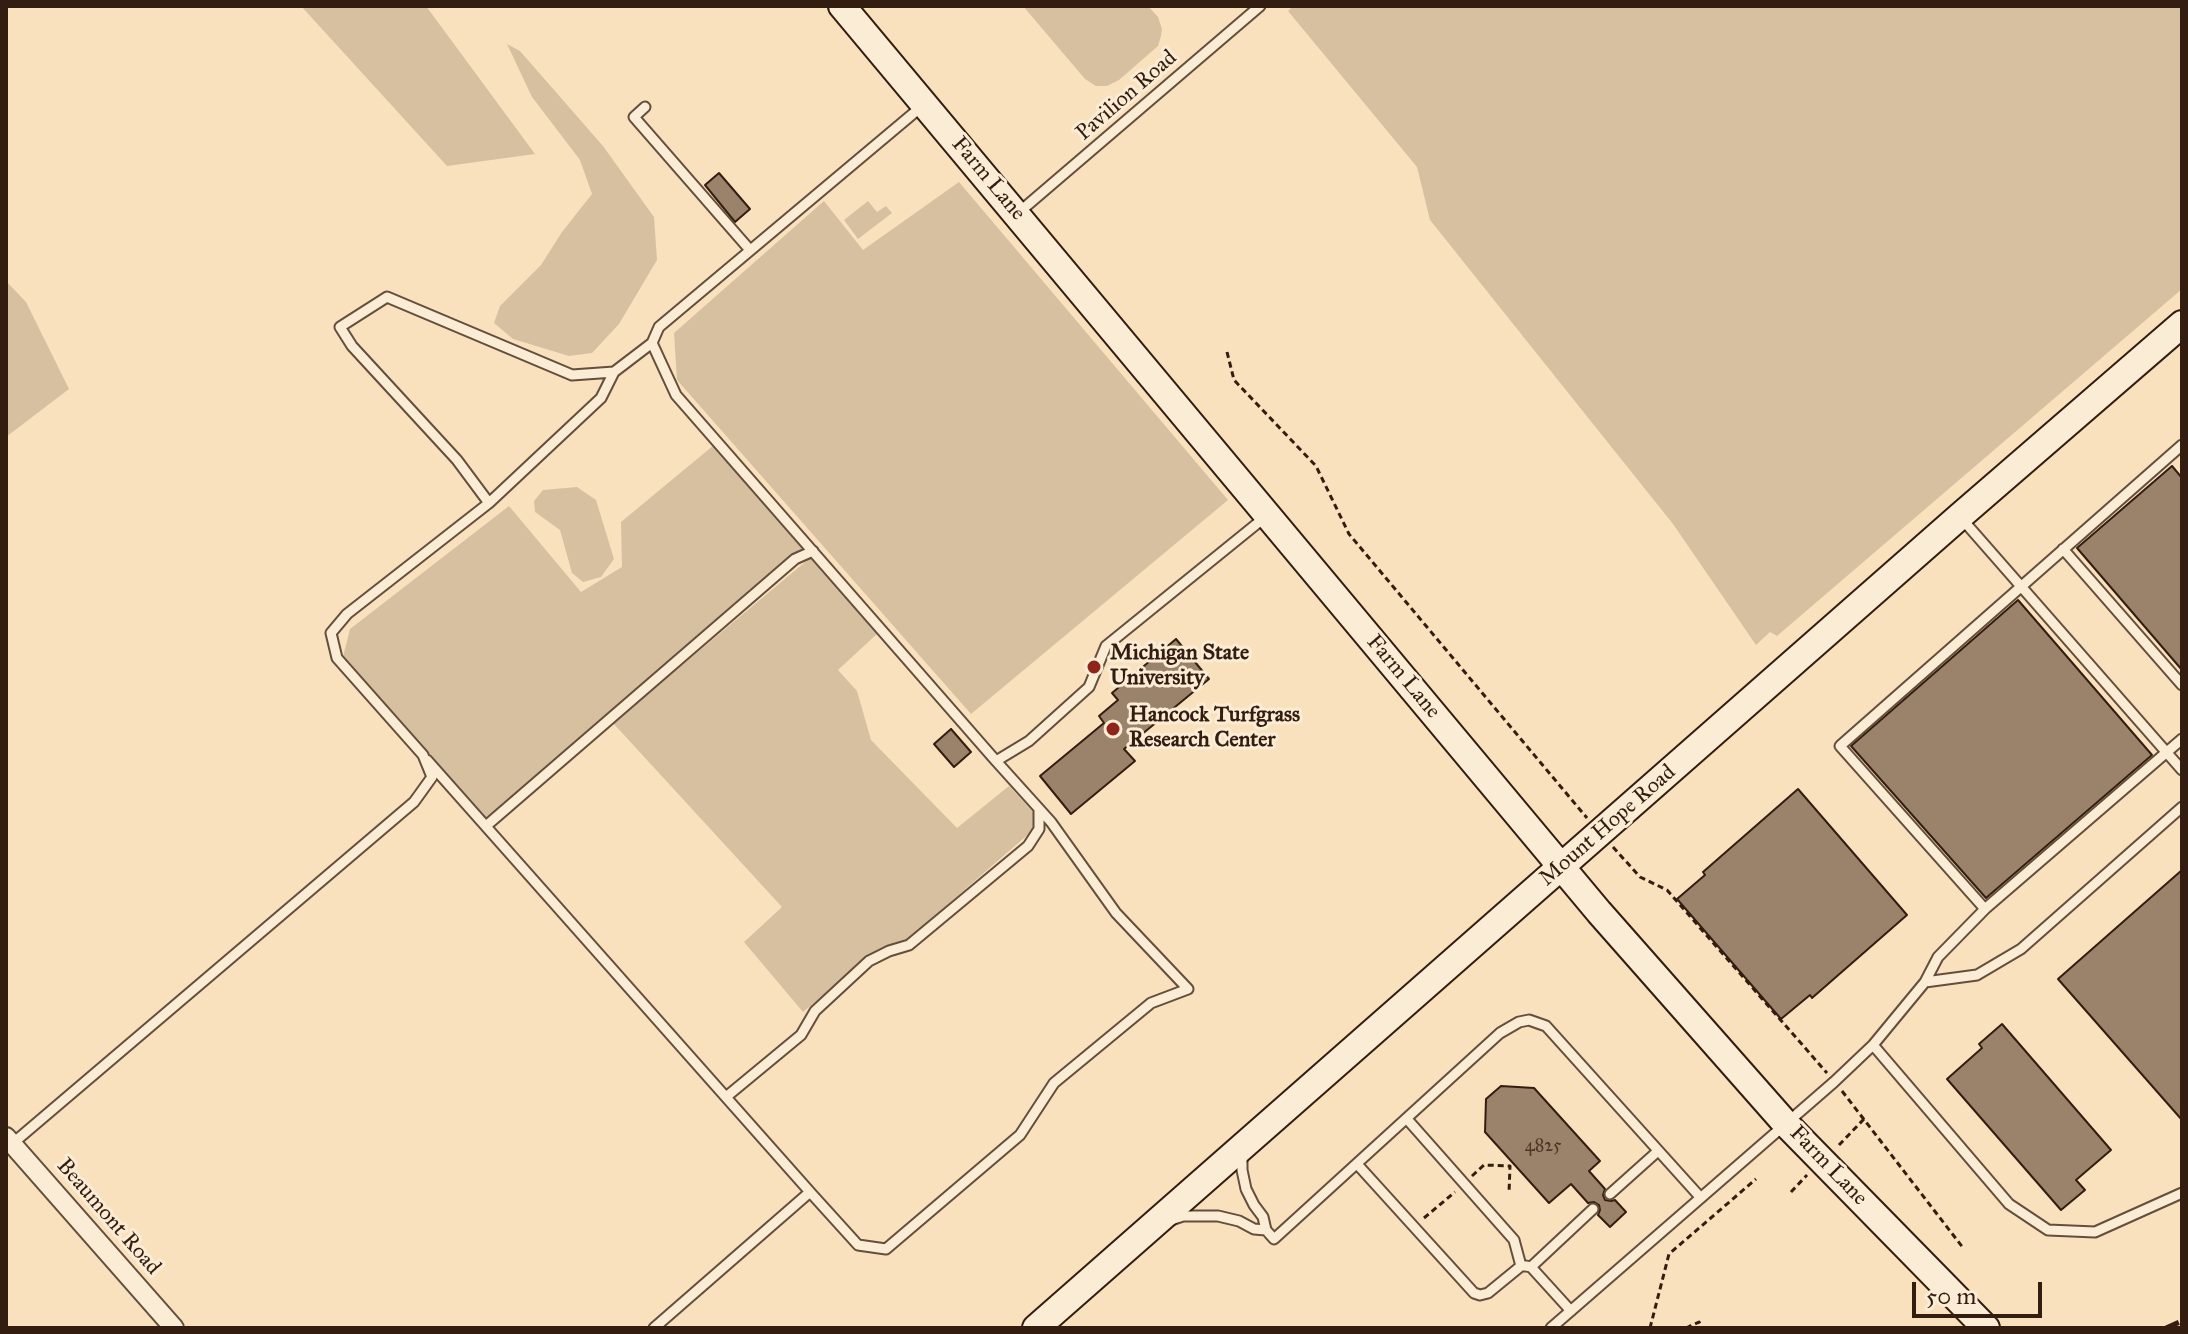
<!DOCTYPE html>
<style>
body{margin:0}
#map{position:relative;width:2188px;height:1334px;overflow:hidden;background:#f9e1be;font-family:"IM FELL Great Primer",serif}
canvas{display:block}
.frame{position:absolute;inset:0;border:8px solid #331d10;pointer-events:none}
.scale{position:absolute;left:1912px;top:1282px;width:130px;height:36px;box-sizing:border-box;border:4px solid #331d10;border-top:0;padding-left:10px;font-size:24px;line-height:28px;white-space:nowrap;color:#331d10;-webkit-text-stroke:6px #fbecd5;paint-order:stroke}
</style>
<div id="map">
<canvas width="2188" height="1334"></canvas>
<div class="frame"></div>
<div class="scale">50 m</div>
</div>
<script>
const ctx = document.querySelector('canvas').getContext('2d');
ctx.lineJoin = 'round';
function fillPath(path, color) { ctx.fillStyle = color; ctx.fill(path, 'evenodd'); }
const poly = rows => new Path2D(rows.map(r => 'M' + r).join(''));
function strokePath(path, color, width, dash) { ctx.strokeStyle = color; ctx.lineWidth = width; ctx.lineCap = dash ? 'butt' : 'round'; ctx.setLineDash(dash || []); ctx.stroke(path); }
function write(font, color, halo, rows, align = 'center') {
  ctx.font = font + ' "IM FELL Great Primer",serif'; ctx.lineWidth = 6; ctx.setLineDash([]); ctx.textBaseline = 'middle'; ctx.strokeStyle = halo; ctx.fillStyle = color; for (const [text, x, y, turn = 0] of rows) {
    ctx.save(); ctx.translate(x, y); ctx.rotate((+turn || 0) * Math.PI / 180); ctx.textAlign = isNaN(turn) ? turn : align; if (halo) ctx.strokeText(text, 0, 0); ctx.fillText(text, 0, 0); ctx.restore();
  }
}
const green = poly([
 [301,6,426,6,535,154,447,166],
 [1023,6,1148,6,1158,17,1162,29,1161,36,1158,46,1119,80,1107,86,1096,86,1085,79],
 [1293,6,2182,6,2182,289,1777,636,1770,632,1756,645,1673,524,1430,220,1417,167,1288,11],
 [507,44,520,51,603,146,654,217,657,260,619,324,592,353,569,356,513,339,494,323,500,306,541,265,562,232,592,194,580,160,532,97],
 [959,182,1228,500,971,714,677,380,674,333,824,201,863,250],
 [868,201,877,212,886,206,892,213,858,239,844,220],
 [6,281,26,302,69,389,6,437],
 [714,445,805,548,487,819,343,657,350,629,509,506,581,592,622,567,621,522],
 [577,487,596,500,614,559,601,577,583,582,572,573,560,530,535,512,534,501,543,490],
 [811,557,878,633,838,670,857,691,871,740,957,828,1009,786,1035,814,1032,831,909,938,879,949,803,1012,744,942,782,907,613,723]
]);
const building = poly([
 [719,173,750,209,735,222,705,185,719,173],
 [2172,466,2182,478,2182,670,2077,548,2172,466],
 [2018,600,2152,755,1986,898,1851,746,2018,600],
 [1176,639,1209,679,1124,749,1135,761,1071,814,1040,776,1104,723,1099,716,1118,700,1112,693,1176,639],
 [951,729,971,752,954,767,934,744,951,729],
 [1798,789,1907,915,1812,998,1810,995,1781,1019,1677,899,1705,875,1703,872,1798,789],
 [2182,870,2182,1120,2058,979,2182,870],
 [2002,1024,2111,1150,2076,1180,2085,1190,2061,1210,1947,1079,1982,1048,1979,1044,2002,1024],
 [1501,1086,1534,1088,1600,1161,1589,1171,1605,1189,1603,1195,1605,1200,1611,1201,1615,1200,1626,1212,1610,1227,1598,1215,1600,1210,1599,1205,1594,1202,1588,1203,1571,1184,1549,1203,1485,1132,1486,1099,1501,1086]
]);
const path = poly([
 [1227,352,1234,380,1316,466,1349,534,1587,818],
 [1613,847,1640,877,1667,890,1827,1073],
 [1842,1091,1964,1249],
 [1839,1145,1864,1119],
 [1472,1176,1484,1165,1510,1166,1509,1193],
 [1791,1192,1807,1175],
 [1424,1218,1455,1192],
 [1650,1328,1669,1254,1756,1179],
 [1686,1328,1699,1322,1702,1328]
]);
const lane = poly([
 [645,107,634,117,750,250],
 [1017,214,1260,6],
 [652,343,676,395,996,761],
 [489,503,457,460,352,346,340,327,387,297,572,375,614,372,652,343,659,327,921,107],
 [1962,519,2182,770],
 [2063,549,2182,685],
 [427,760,810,1192,654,1328],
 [486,826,795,559,813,551],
 [1985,909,1840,746,2182,445],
 [1925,982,1977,975,2021,949,2182,807],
 [1873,1045,2009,1204,2048,1230,2095,1232,2182,1193],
 [726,1097,801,1035,815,1011,869,961,889,951,909,945,1028,846,1039,829,1039,809],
 [1407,1119,1514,1240,1521,1266],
 [12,1144,414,802,432,777,423,755,337,658,331,633,347,614,489,503,601,398,614,372],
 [1357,1164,1474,1293,1480,1295,1488,1293,1521,1266,1526,1266,1531,1267,1571,1311],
 [810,1192,858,1245,886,1249,1020,1135,1054,1083,1151,1003,1188,989,1116,913,1051,822,996,761,1029,741,1089,687,1106,646,1264,518],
 [1610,1194,1658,1151],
 [1171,1220,1183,1216,1218,1216,1239,1221,1254,1229,1266,1230,1263,1217,1254,1205,1246,1189,1242,1170,1242,1153],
 [1266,1230,1274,1239,1500,1033,1519,1022,1529,1020,1546,1026,1701,1198],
 [1531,1267,1593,1209],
 [1551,1328,1834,1082,1873,1045,1925,982,1938,957,1986,908,2182,739]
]);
const street = poly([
 [6,1137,174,1328]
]);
const secondary = poly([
 [842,6,1599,912,1786,1124,1986,1328],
 [1036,1328,1959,517,2182,324]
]);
const rail = poly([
 [2166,1328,2182,1321]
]);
const markers = [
 [1094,667,8,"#8f2418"],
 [1113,729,8,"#8f2418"]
];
const numberNames = [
 ["4825",1543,1147]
];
const streetNames = [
 ["Pavilion Road",1127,96,-41],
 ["Farm Lane",988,179,50],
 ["Farm Lane",1403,677,50],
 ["Mount Hope Road",1608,826,-41],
 ["Farm Lane",1828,1166,46],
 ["Beaumont Road",108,1217,49]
];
const poiNames = [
 ["Michigan State",1110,654],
 ["University",1110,679],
 ["Hancock Turfgrass",1129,716],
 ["Research Center",1129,741]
];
fillPath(green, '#d7c0a0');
fillPath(building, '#9a836a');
strokePath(building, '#331d10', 2);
strokePath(lane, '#644e3c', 13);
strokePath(street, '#644e3c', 22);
strokePath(secondary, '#331d10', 30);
strokePath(path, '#331d10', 3, [6, 4]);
strokePath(lane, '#fbecd5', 9);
strokePath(street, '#fbecd5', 18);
strokePath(secondary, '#fbecd5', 26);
strokePath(rail, '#331d10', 5, [14, 14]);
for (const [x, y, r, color] of markers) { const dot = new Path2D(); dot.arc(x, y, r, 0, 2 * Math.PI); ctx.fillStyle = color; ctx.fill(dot); strokePath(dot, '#fbecd5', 3); }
write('18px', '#4d3626', null, numberNames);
write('22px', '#331d10', '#fbecd5', streetNames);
write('bold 22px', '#331d10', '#fbecd5', poiNames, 'left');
</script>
